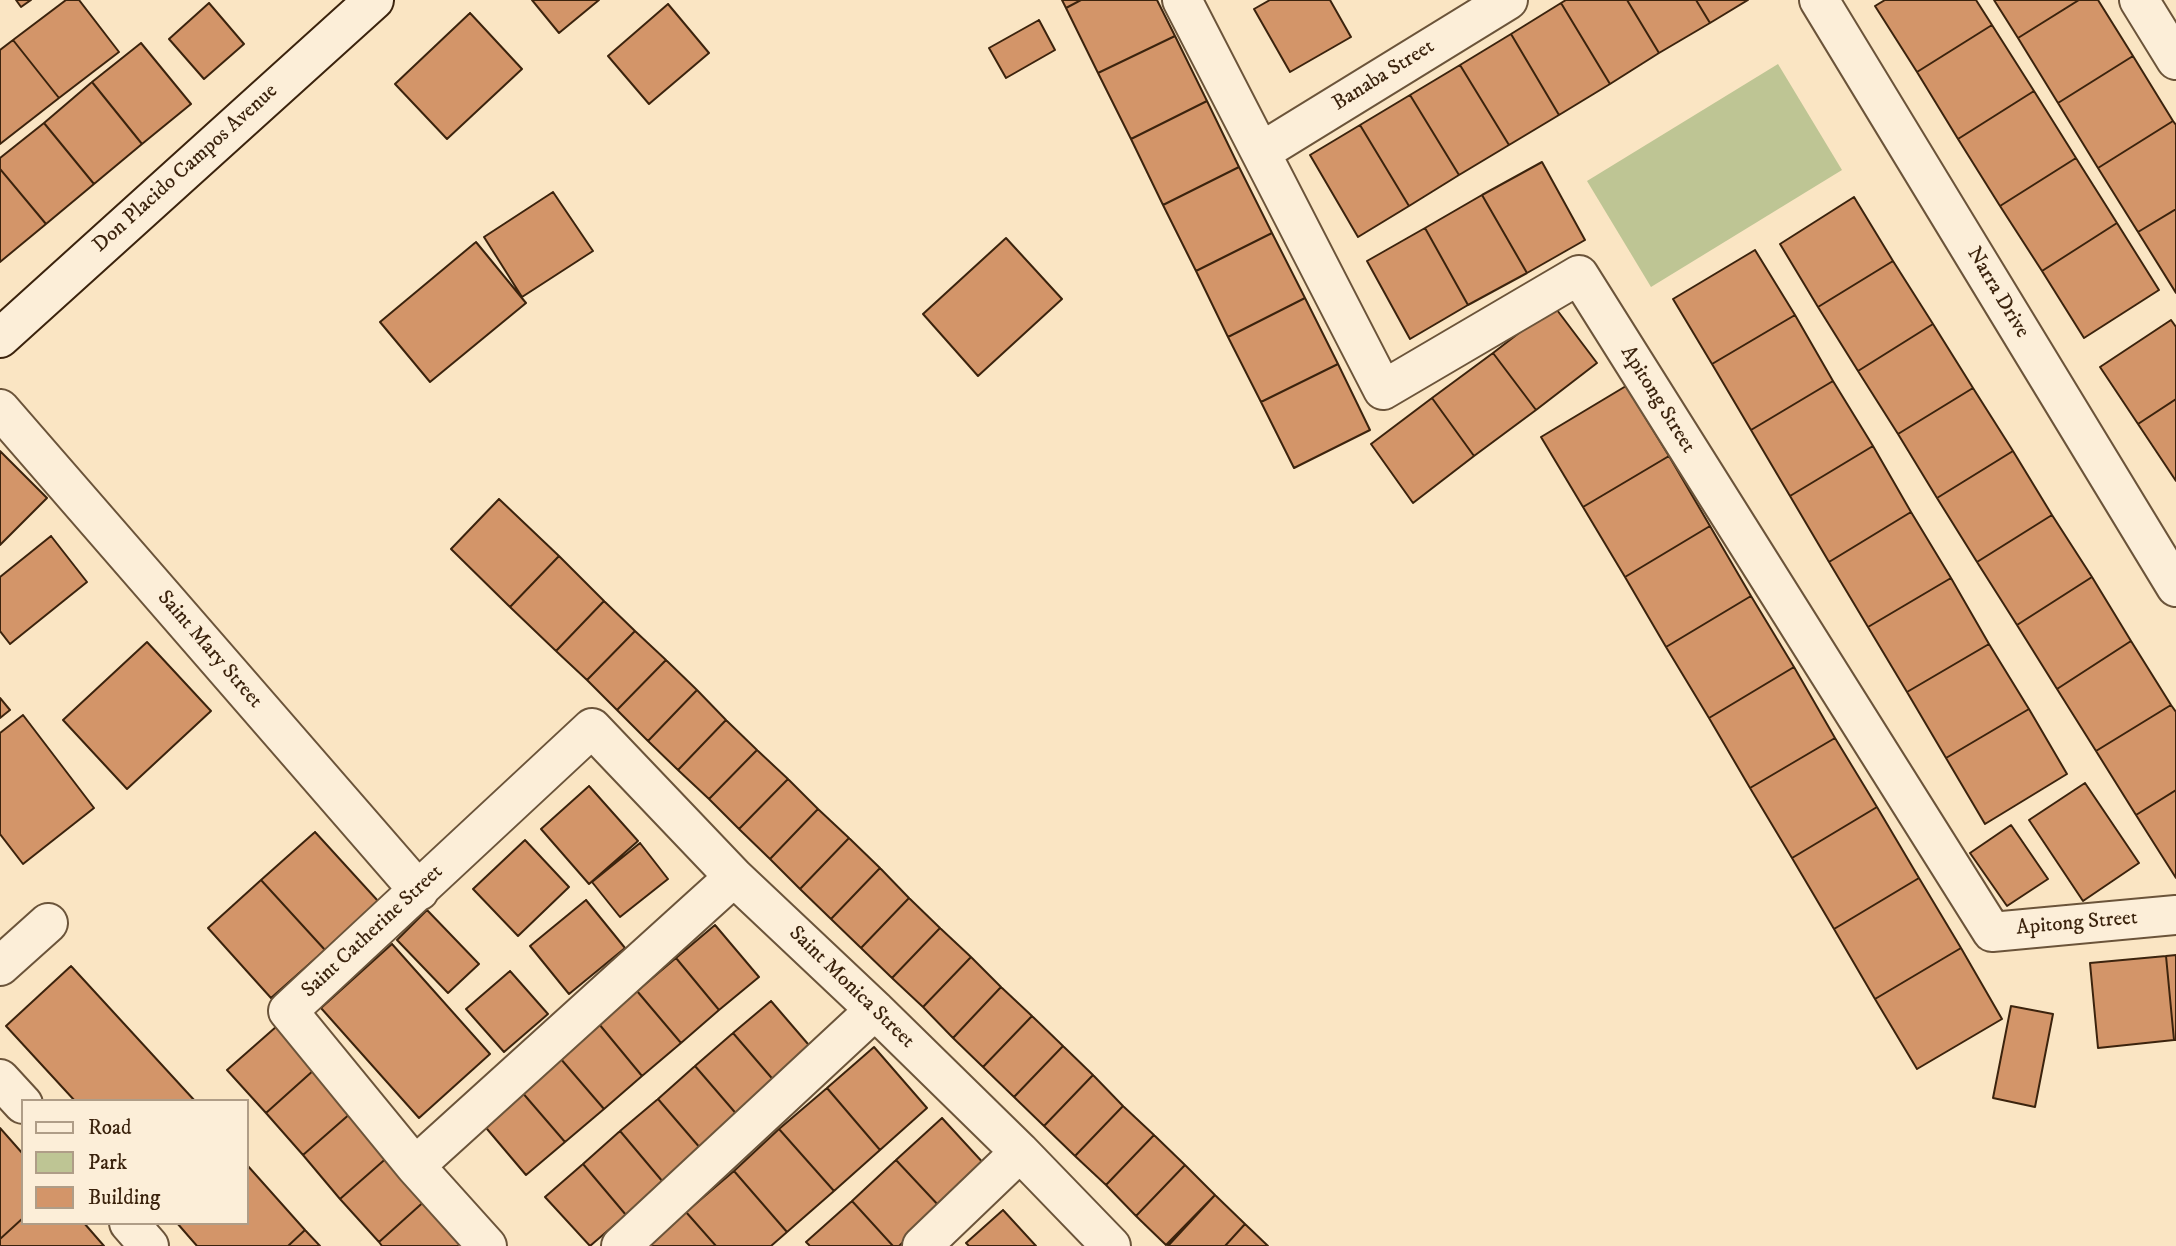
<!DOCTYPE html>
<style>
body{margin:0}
#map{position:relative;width:2176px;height:1246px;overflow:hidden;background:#fae5c3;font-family:"IM FELL DW Pica",serif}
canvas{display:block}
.legend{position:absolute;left:21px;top:1099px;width:228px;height:126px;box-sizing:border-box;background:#fceed8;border:2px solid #af9d87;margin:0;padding:9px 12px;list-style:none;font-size:21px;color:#3b230d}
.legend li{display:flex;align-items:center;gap:14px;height:35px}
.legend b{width:35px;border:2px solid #af9d87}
</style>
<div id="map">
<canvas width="2176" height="1246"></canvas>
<ul class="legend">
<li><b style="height:9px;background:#fceed8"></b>Road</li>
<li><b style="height:19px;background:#bec594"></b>Park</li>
<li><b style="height:19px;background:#d39569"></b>Building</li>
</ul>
</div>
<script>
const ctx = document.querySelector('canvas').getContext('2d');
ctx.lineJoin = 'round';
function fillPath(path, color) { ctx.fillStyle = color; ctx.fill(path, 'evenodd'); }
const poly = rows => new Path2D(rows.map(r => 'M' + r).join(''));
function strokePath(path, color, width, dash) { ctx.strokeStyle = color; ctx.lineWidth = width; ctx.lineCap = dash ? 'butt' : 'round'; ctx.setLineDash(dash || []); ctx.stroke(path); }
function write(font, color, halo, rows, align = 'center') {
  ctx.font = font + ' "IM FELL DW Pica",serif'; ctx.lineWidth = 5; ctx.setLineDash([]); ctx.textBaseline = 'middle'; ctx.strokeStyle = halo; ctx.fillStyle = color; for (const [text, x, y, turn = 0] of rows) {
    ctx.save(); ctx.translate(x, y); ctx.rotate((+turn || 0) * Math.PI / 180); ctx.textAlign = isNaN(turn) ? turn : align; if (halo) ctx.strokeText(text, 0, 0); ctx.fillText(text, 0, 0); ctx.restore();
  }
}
const green = poly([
 [1778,64,1842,170,1651,287,1587,181]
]);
const building = poly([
 [16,0,31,0,21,7,16,0],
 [66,0,79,0,119,52,59,98,13,40,66,0],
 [532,0,599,0,559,33,532,0],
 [1062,0,1081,0,1066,8,1062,0],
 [1081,0,1157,0,1175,36,1098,73,1066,8,1081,0],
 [1270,0,1330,0,1351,37,1290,72,1254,9,1270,0],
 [1566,0,1627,0,1659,53,1610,84,1561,3,1566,0],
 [1627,0,1696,0,1710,23,1659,53,1627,0],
 [1696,0,1748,0,1710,23,1696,0],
 [1885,0,1976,0,1992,25,1917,72,1875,6,1885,0],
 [1994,0,2079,0,2018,38,1994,0],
 [2079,0,2098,0,2133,56,2058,103,2018,38,2079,0],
 [209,3,244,44,204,79,169,39,209,3],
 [1561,3,1610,84,1559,115,1511,34,1561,3],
 [668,4,709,53,649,104,608,56,668,4],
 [470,13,522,69,447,139,395,84,470,13],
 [1039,20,1055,50,1006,78,989,48,1039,20],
 [1992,25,2034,91,1958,139,1917,72,1992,25],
 [1511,34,1559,115,1509,145,1460,65,1511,34],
 [1175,36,1207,101,1131,139,1098,73,1175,36],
 [13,40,59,98,0,144,0,50,13,40],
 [141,43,191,104,142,144,92,82,141,43],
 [2133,56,2173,121,2098,168,2058,103,2133,56],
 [1460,65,1509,145,1459,175,1410,95,1460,65],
 [92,82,142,144,94,184,44,123,92,82],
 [2034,91,2076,158,2000,206,1958,139,2034,91],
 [1410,95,1459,175,1409,206,1360,125,1410,95],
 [1207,101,1239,167,1163,205,1131,139,1207,101],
 [2173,121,2176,125,2176,209,2138,232,2098,168,2173,121],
 [44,123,94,184,46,224,0,169,0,158,44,123],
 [1360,125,1409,206,1358,237,1310,155,1360,125],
 [2076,158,2117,223,2042,271,2000,206,2076,158],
 [1542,162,1585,240,1527,273,1482,195,1542,162],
 [1239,167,1272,233,1196,271,1163,205,1239,167],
 [0,169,46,224,0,262,0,169],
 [553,192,593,251,522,297,484,237,553,192],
 [1482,195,1527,273,1468,305,1425,228,1482,195],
 [1854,197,1893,261,1818,307,1780,244,1854,197],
 [2176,209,2176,293,2138,232,2176,209],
 [2117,223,2159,290,2084,338,2042,271,2117,223],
 [1425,228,1468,305,1410,339,1367,261,1425,228],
 [1272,233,1305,298,1228,337,1196,271,1272,233],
 [1006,238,1062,299,978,376,923,314,1006,238],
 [476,242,526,303,430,382,380,322,476,242],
 [1755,250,1795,315,1712,364,1673,299,1755,250],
 [1893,261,1933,324,1858,371,1818,307,1893,261],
 [1305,298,1338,364,1261,402,1228,337,1305,298],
 [1554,306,1597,363,1536,410,1493,353,1554,306],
 [1795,315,1833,381,1751,430,1712,364,1795,315],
 [2171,320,2176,327,2176,399,2138,424,2100,367,2171,320],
 [1933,324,1973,388,1898,434,1858,371,1933,324],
 [1493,353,1536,410,1474,456,1432,398,1493,353],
 [1338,364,1370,430,1294,468,1261,402,1338,364],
 [1833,381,1873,446,1790,496,1751,430,1833,381],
 [1626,386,1669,456,1583,507,1541,437,1626,386],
 [1973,388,2013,451,1937,498,1898,434,1973,388],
 [1432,398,1474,456,1413,503,1371,444,1432,398],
 [2176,399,2176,481,2138,424,2176,399],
 [1873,446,1911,512,1829,562,1790,496,1873,446],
 [0,451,47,498,0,545,0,451],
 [2013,451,2052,515,1977,562,1937,498,2013,451],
 [1669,456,1710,526,1625,577,1583,507,1669,456],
 [499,499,559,556,510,607,451,549,499,499],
 [1911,512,1951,578,1868,627,1829,562,1911,512],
 [2052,515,2092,577,2017,625,1977,562,2052,515],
 [1710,526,1751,596,1666,647,1625,577,1710,526],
 [51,536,87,582,10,644,0,631,0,577,51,536],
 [559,556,604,601,556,651,510,607,559,556],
 [2092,577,2131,641,2057,689,2017,625,2092,577],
 [1951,578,1989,644,1907,692,1868,627,1951,578],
 [1751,596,1794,667,1709,718,1666,647,1751,596],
 [604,601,635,631,587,680,556,651,604,601],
 [635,631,666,660,617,710,587,680,635,631],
 [2131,641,2171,705,2096,751,2057,689,2131,641],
 [147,642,211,711,127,789,63,720,147,642],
 [1989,644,2029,709,1946,758,1907,692,1989,644],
 [666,660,697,690,648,741,617,710,666,660],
 [1794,667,1835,738,1750,788,1709,718,1794,667],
 [697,690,726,720,678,770,648,741,697,690],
 [0,698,10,710,0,718,0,698],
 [2171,705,2176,712,2176,790,2136,815,2096,751,2171,705],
 [2029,709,2067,774,1985,824,1946,758,2029,709],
 [23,715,94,808,23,864,0,834,0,733,23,715],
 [726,720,757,750,709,799,678,770,726,720],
 [1835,738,1877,807,1792,858,1750,788,1835,738],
 [757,750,788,779,739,829,709,799,757,750],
 [788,779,818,809,770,859,739,829,788,779],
 [2085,783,2139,863,2083,901,2029,820,2085,783],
 [589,786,638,841,589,884,541,829,589,786],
 [2176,790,2176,878,2136,815,2176,790],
 [1877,807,1919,878,1834,929,1792,858,1877,807],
 [818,809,849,838,800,889,770,859,818,809],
 [2011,825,2048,879,2007,906,1970,853,2011,825],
 [315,832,378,901,325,950,261,880,315,832],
 [849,838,880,868,831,919,800,889,849,838],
 [525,840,569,887,518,936,473,889,525,840],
 [640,843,668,879,620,917,592,882,640,843],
 [880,868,909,898,861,948,831,919,880,868],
 [1919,878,1961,948,1875,999,1834,929,1919,878],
 [261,880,325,950,271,998,208,928,261,880],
 [909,898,940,928,892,978,861,948,909,898],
 [586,900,625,948,569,994,530,946,586,900],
 [427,910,479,964,448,993,397,940,427,910],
 [715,925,759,977,719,1010,676,958,715,925],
 [940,928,971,957,923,1007,892,978,940,928],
 [392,944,490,1054,419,1118,321,1008,392,944],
 [1961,948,2002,1019,1917,1069,1875,999,1961,948],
 [2176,955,2176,1040,2174,1040,2166,956,2176,955],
 [2166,956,2174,1040,2098,1048,2090,963,2166,956],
 [971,957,1001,987,953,1038,923,1007,971,957],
 [676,958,719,1010,681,1043,637,991,676,958],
 [71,966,195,1101,75,1101,6,1026,71,966],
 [510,971,548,1014,504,1052,466,1009,510,971],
 [1001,987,1032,1016,983,1067,953,1038,1001,987],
 [637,991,681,1043,642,1076,599,1024,637,991],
 [771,1001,814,1051,776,1083,733,1033,771,1001],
 [2011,1006,2053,1014,2035,1107,1993,1098,2011,1006],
 [1032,1016,1063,1046,1014,1097,983,1067,1032,1016],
 [599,1024,642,1076,604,1109,560,1058,599,1024],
 [277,1026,315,1069,266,1113,227,1070,277,1026],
 [733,1033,776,1083,739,1117,695,1066,733,1033],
 [1063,1046,1093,1075,1044,1126,1014,1097,1063,1046],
 [874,1047,927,1108,880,1150,827,1088,874,1047],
 [560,1058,604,1109,565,1142,521,1091,560,1058],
 [695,1066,739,1117,701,1149,658,1099,695,1066],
 [315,1069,352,1112,303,1155,266,1113,315,1069],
 [1093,1075,1123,1106,1075,1156,1044,1126,1093,1075],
 [827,1088,880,1150,834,1191,779,1129,827,1088],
 [521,1091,565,1142,526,1175,482,1123,521,1091],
 [658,1099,701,1149,663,1182,620,1131,658,1099],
 [1123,1106,1154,1135,1106,1185,1075,1156,1123,1106],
 [352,1112,390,1155,340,1199,303,1155,352,1112],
 [942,1118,986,1166,940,1207,896,1160,942,1118],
 [0,1128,23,1154,23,1218,0,1239,0,1128],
 [779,1129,834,1191,787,1232,734,1171,779,1129],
 [620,1131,663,1182,626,1215,583,1164,620,1131],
 [1154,1135,1185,1165,1136,1216,1106,1185,1154,1135],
 [390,1155,428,1198,379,1242,340,1199,390,1155],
 [896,1160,940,1207,899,1246,893,1246,852,1201,896,1160],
 [583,1164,626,1215,590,1246,545,1197,583,1164],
 [247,1165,305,1230,288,1246,197,1246,177,1223,247,1223,247,1165],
 [1185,1165,1215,1195,1166,1245,1136,1216,1185,1165],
 [734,1171,787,1232,771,1246,716,1246,686,1212,734,1171],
 [1215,1195,1245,1224,1225,1246,1168,1246,1215,1195],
 [428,1198,466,1241,461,1246,382,1246,379,1242,428,1198],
 [852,1201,893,1246,810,1246,806,1242,852,1201],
 [1003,1210,1036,1246,969,1246,966,1243,1003,1210],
 [686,1212,716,1246,648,1246,686,1212],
 [23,1218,23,1223,84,1223,104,1246,0,1246,0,1239,23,1218],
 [1245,1224,1268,1246,1225,1246,1245,1224],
 [305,1230,320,1246,288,1246,305,1230]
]);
const minor = poly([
 [1182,0,1383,390,1579,275,1992,932,2176,915],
 [1819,0,2176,587],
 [2139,0,2176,60],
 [1261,152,1508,0],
 [0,409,419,891],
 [0,966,48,923],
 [0,1079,23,1104],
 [415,1166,734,877],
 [129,1223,149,1246],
 [487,1246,415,1166,288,1011,592,728,734,877,875,1010,1020,1152,1111,1246],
 [621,1246,875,1010],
 [922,1246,1020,1152]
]);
const secondary = poly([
 [0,338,374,0]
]);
const streetNames = [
 ["Banaba Street",1384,76,-32],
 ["Don Placido Campos Avenue",186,169,-42],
 ["Narra Drive",1997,293,59],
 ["Apitong Street",1657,400,58],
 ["Saint Mary Street",209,650,49],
 ["Apitong Street",2077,924,-5],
 ["Saint Catherine Street",373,932,-43],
 ["Saint Monica Street",851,988,44]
];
fillPath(green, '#bec594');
fillPath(building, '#d39569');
strokePath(building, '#3b230d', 2);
strokePath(minor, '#6b543a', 42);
strokePath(secondary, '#3b230d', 42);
strokePath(minor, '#fceed8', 38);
strokePath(secondary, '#fceed8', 38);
write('21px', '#3b230d', '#fceed8', streetNames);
</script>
